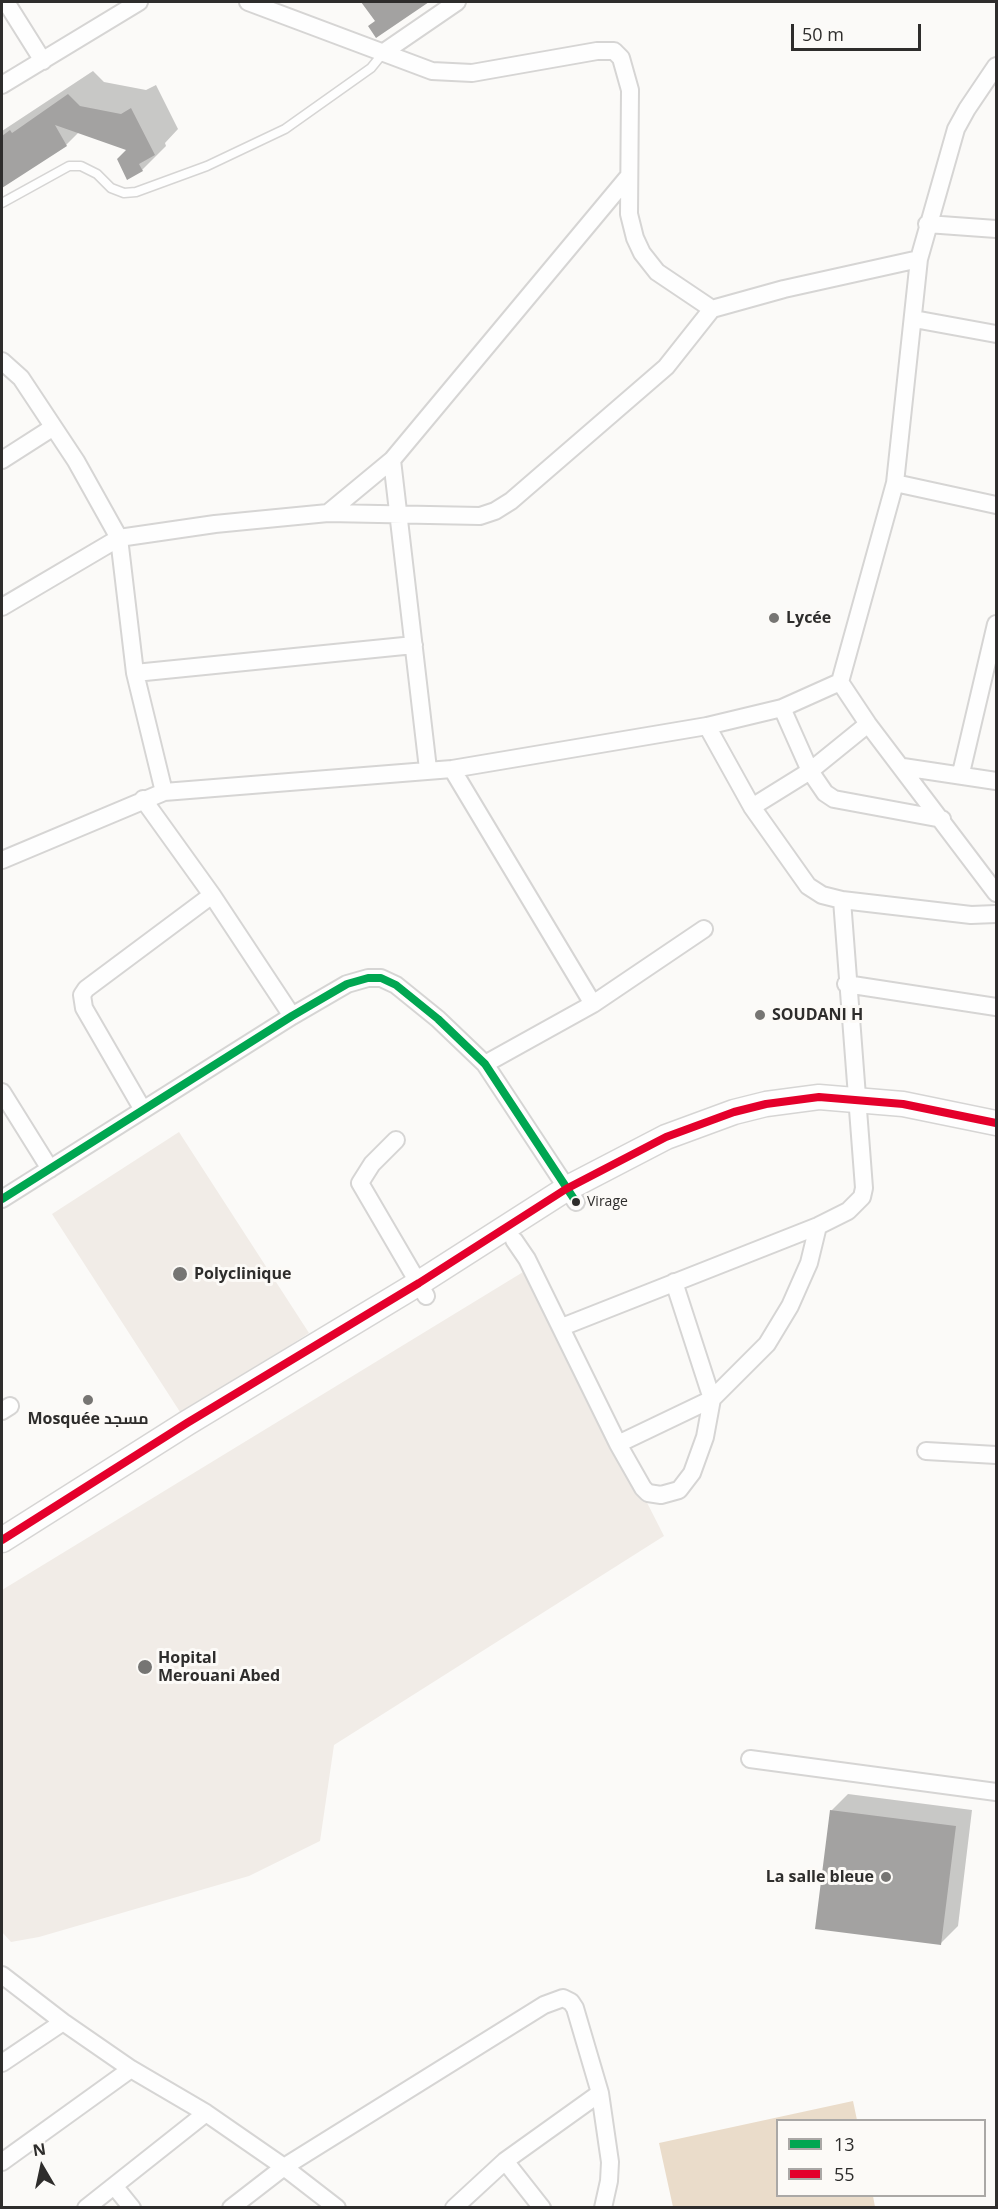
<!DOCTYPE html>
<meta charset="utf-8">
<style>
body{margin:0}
#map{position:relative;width:998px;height:2209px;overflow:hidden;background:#fbfaf8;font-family:"Open Sans",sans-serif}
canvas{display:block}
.frame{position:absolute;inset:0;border:3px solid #2e2d2c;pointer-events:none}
.legend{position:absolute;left:776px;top:2119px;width:210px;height:78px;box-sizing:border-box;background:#fcfaf7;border:2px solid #aaa8a6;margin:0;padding:8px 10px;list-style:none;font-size:18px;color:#2e2d2c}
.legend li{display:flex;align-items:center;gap:12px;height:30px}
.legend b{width:30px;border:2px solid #aaa8a6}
.north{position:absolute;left:12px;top:2137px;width:60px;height:60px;-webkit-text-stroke:4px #fcfaf7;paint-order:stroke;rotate:351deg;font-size:16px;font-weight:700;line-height:24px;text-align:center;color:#2e2d2c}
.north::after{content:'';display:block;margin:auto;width:21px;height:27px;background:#2e2d2c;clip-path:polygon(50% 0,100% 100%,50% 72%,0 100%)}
.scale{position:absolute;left:791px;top:24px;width:130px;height:27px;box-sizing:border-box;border:3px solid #2e2d2c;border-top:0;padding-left:8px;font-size:18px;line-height:21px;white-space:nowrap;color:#2e2d2c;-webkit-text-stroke:4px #fcfaf7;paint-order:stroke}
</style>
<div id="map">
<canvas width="998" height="2209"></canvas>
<div class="frame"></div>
<ul class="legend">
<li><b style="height:8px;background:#00a651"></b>13</li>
<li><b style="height:8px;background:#e4002b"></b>55</li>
</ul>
<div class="north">N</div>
<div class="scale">50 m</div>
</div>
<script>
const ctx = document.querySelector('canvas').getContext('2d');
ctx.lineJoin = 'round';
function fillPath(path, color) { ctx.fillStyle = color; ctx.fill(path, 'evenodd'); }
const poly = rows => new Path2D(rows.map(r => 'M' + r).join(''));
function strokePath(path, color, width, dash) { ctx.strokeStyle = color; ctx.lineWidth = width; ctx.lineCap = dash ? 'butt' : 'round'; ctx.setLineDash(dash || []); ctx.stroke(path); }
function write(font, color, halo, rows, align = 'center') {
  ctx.font = font + ' "Open Sans",Cairo,sans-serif'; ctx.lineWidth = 6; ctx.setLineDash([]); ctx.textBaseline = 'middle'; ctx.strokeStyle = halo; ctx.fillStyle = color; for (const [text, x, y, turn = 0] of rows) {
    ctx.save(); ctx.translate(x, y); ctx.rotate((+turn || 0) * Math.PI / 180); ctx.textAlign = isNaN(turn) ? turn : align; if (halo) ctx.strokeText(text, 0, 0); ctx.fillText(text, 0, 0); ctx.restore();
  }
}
const built = poly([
 [179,1132,309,1333,182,1415,52,1214],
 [528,1269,664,1536,334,1745,320,1841,249,1876,39,1937,11,1942,2,1932,2,1590]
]);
const green = poly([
 [853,2101,857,2120,778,2120,778,2196,873,2196,875,2207,673,2207,659,2143]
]);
const shadow = poly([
 [364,2,428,2,377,36,376,20],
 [93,71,104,82,146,90,156,85,178,129,165,143,166,146,142,170,129,149,79,132,66,145,2,186,2,131],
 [848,1794,972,1810,958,1926,941,1943,831,1811]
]);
const building = poly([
 [361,2,429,2,376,38,368,26,375,21],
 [68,94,80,106,121,114,131,108,155,155,139,164,143,171,127,180,117,159,126,150,55,125,67,146,2,188,2,136,10,130,12,133,15,131],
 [830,1810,956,1826,941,1945,815,1929]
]);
const service = poly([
 [2,203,69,166,81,166,97,174,111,188,124,193,136,192,207,166,285,129,371,68,384,52]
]);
const minor = poly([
 [6,2,43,61],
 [248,2,432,71,472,73,597,51,614,51,621,58,630,90,629,214,635,238,642,253,657,272,712,309,784,289,919,259,895,483,840,682,868,724,996,893],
 [384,52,457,2],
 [2,85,139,2],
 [927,224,996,229],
 [919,259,956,129,967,109,996,66],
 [914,319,996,334],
 [2,361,21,378,76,461,119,538,135,673,164,792],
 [2,460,52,428],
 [895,483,996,505],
 [328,513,392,460],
 [2,607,119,538,215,524,328,513,480,516,495,511,511,501,666,367,712,309],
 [135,673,414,645],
 [782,708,810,771,825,793,834,799,942,819],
 [707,726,752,807,808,886,822,895,842,900,971,915,996,914],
 [903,767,996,781],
 [428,769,392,460,628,177],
 [452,769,593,1004,485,1064],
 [961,773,996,624],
 [143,799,212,895,292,1016],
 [752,807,810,771,868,724],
 [2,860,164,792,452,769,707,726,782,708,840,682],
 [846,984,996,1007],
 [593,1004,704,929],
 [2,1092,50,1169],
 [143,1110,84,1008,82,995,86,989,212,895],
 [396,1140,372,1164,360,1183,426,1296],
 [2,1199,292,1016,347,984,368,978,381,978,396,985,438,1019,485,1064,576,1202],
 [514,1240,527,1259,618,1444,643,1488,648,1493,661,1495,679,1490,692,1473,705,1437,712,1399,674,1282],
 [562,1327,818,1226,848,1211,862,1197,864,1188,842,900],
 [2,1411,10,1406],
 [618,1444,712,1399,767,1344,790,1306,809,1263,818,1226],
 [926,1451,996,1455],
 [750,1759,996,1792],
 [2,1975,63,2022,131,2069,206,2113,284,2167,337,2208],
 [2,2063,63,2022],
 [505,2161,542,2208],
 [2,2162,131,2069],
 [115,2187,132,2208],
 [86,2208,206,2113],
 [231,2208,284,2167,544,2005,563,1998,571,2002,575,2008,600,2093,610,2162,609,2181,603,2208],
 [454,2208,505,2161,600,2093]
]);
const secondary = poly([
 [2,1540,187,1423,419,1283,566,1189,666,1137,734,1112,766,1104,819,1097,903,1104,996,1123]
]);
const bus1 = poly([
 [2,1199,292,1016,347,984,368,978,381,978,396,985,438,1019,485,1064,576,1202]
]);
const bus2 = poly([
 [2,1540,187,1423,419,1283,566,1189,666,1137,734,1112,766,1104,819,1097,903,1104,996,1123]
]);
const markers = [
 [774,618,6,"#767573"],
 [760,1015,6,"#767573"],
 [576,1202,5,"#2e2d2c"],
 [180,1274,8,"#767573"],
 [88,1400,6,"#767573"],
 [145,1667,8,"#767573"],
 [886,1877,6,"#767573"]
];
const busNames = [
 ["Virage",587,1202]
];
const poiNames = [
 ["Lycée",786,618],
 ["SOUDANI H",772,1015],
 ["Polyclinique",194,1274],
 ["Mosquée مسجد",88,1419,"center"],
 ["Hopital",158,1658],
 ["Merouani Abed",158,1676],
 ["La salle bleue",874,1877,"right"]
];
fillPath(built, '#f1ece7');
fillPath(green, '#eadcca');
fillPath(shadow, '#0003');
fillPath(building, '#a3a2a1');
strokePath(service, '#d6d5d4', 11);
strokePath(minor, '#d6d5d4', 20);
strokePath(secondary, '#d6d5d4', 27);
strokePath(service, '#fefefe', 8);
strokePath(minor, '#fefefe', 16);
strokePath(secondary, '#fefefe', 24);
strokePath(bus1, '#00a651', 8);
strokePath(bus2, '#e4002b', 8);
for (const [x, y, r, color] of markers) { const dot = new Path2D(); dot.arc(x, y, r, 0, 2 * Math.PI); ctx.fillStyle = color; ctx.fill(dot); strokePath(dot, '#fcfaf7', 2); }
write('14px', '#2e2d2c', '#fcfaf7', busNames, 'left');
write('bold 16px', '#2e2d2c', '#fcfaf7', poiNames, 'left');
</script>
